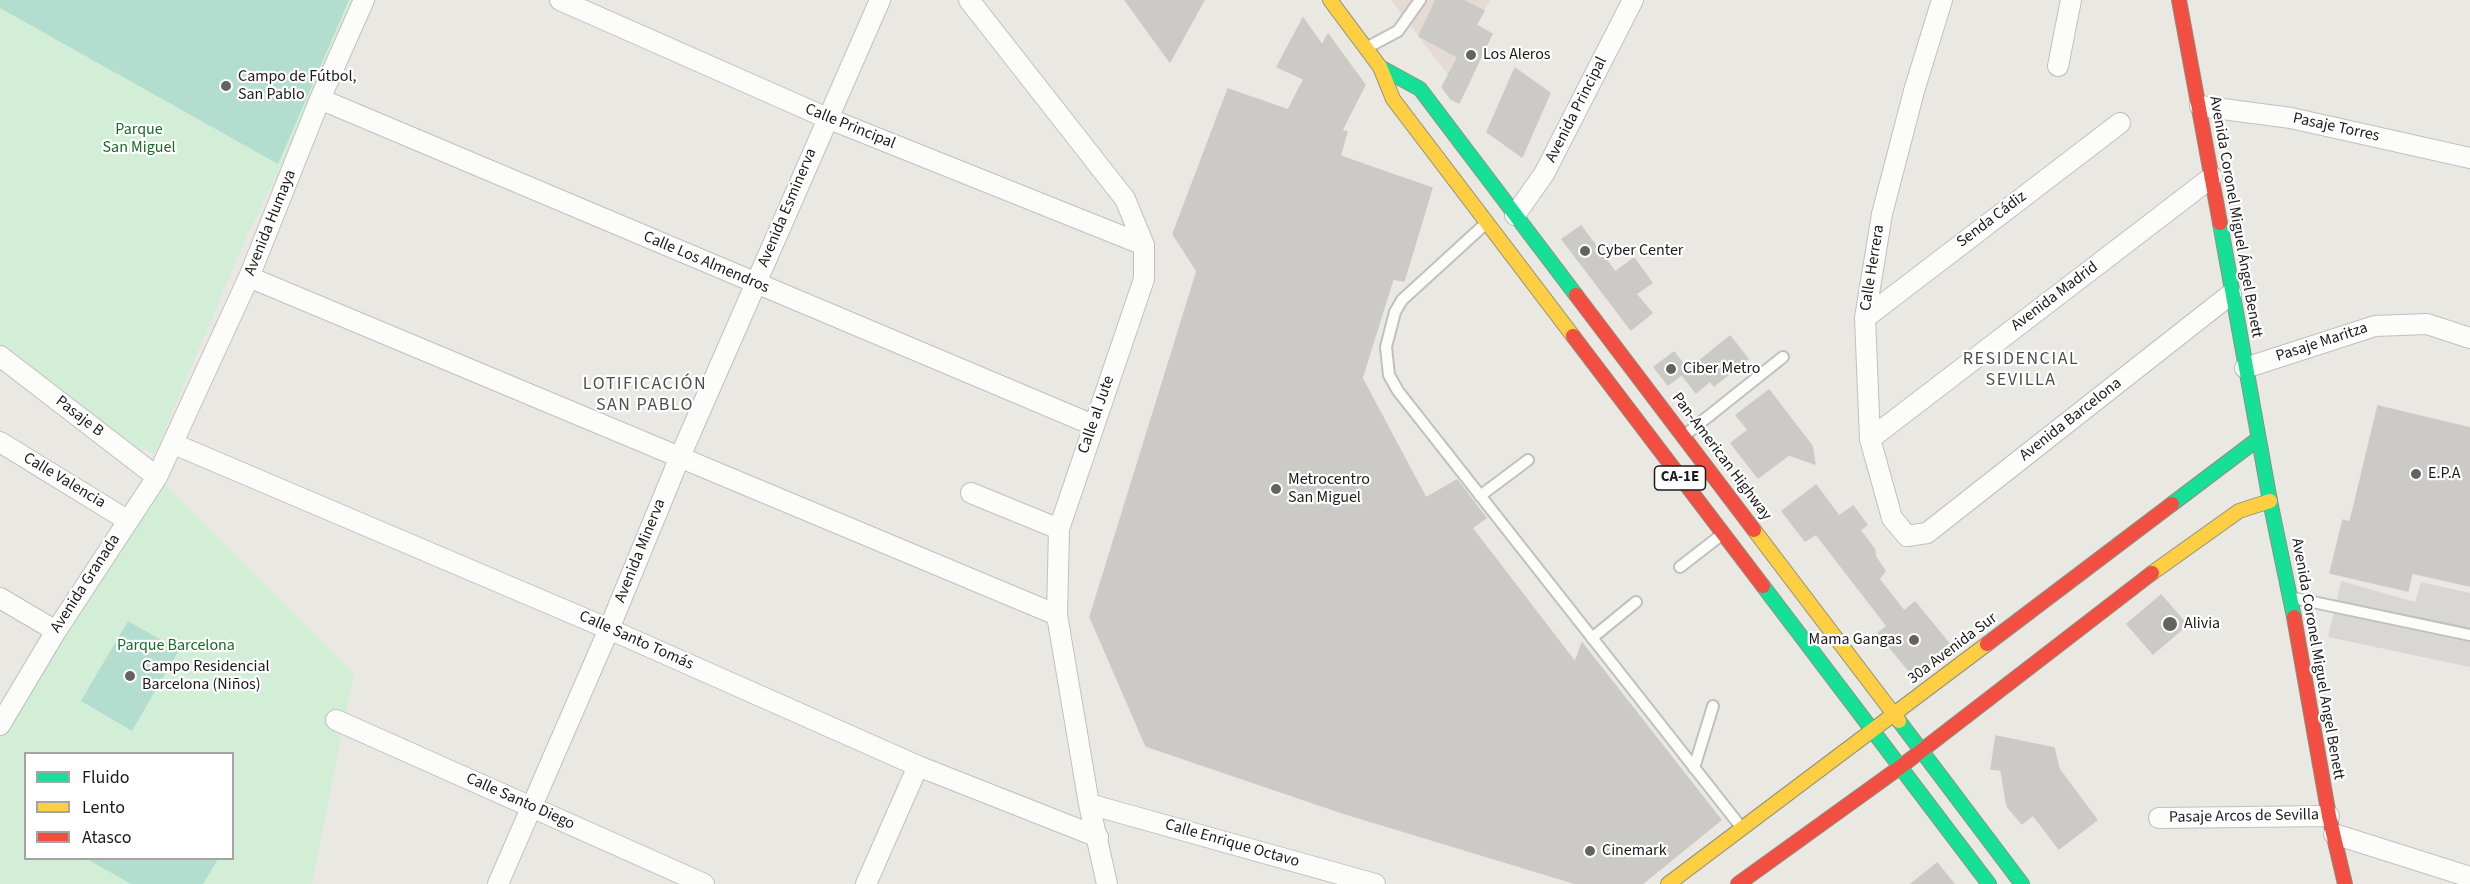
<!DOCTYPE html>
<meta charset="utf-8">
<style>
body{margin:0}
#map{position:relative;width:2470px;height:884px;overflow:hidden;background:#e9e8e3;font-family:"Source Sans 3",sans-serif}
canvas{display:block}
.legend{position:absolute;left:24px;top:752px;width:210px;height:108px;box-sizing:border-box;background:#fff;border:2px solid #a4a4a4;margin:0;padding:8px 10px;list-style:none;font-size:18px;color:#1b1b1b}
.legend li{display:flex;align-items:center;gap:12px;height:30px}
.legend b{width:30px;border:2px solid #a4a4a4}
</style>
<div id="map">
<canvas width="2470" height="884"></canvas>
<ul class="legend">
<li><b style="height:8px;background:#16e098"></b>Fluido</li>
<li><b style="height:8px;background:#ffcf43"></b>Lento</li>
<li><b style="height:8px;background:#f24e42"></b>Atasco</li>
</ul>
</div>
<script>
const ctx = document.querySelector('canvas').getContext('2d');
ctx.lineJoin = 'round';
function fillPath(path, color) { ctx.fillStyle = color; ctx.fill(path, 'evenodd'); }
const poly = rows => new Path2D(rows.map(r => 'M' + r).join(''));
function strokePath(path, color, width, dash) { ctx.strokeStyle = color; ctx.lineWidth = width; ctx.lineCap = dash ? 'butt' : 'round'; ctx.setLineDash(dash || []); ctx.stroke(path); }
function write(font, color, halo, rows, align = 'center') {
  ctx.font = font + ' "Source Sans 3",sans-serif'; ctx.lineWidth = 4.5; ctx.setLineDash([]); ctx.textBaseline = 'middle'; ctx.strokeStyle = halo; ctx.fillStyle = color; for (const [text, x, y, turn = 0] of rows) {
    ctx.save(); ctx.translate(x, y); ctx.rotate((+turn || 0) * Math.PI / 180); ctx.textAlign = isNaN(turn) ? turn : align; if (halo) ctx.strokeText(text, 0, 0); ctx.fillText(text, 0, 0); ctx.restore();
  }
}
const residential = poly([
 [2341,581,2415,602,2421,582,2470,593,2470,667,2328,637]
]);
const commercial = poly([
 [1391,0,1490,0,1448,75]
]);
const park = poly([
 [0,0,361,0,246,238,154,455,145,448,138,462,0,355],
 [157,477,354,673,312,884,0,884,0,725],
 [26,754,232,754,232,858,26,858]
]);
const pitch = poly([
 [0,0,349,0,278,164,0,8],
 [128,621,179,650,132,731,81,701],
 [87,859,218,859,203,884,131,884]
]);
const building = poly([
 [1125,0,1204,0,1170,62,1125,0],
 [1436,0,1463,0,1484,11,1476,25,1492,34,1459,103,1451,99,1442,87,1458,57,1419,36,1436,0],
 [1303,18,1322,45,1328,34,1365,85,1342,130,1347,132,1340,156,1432,188,1404,281,1393,279,1362,378,1426,498,1457,480,1486,518,1472,528,1575,662,1582,643,1721,820,1642,884,1577,884,1343,813,1146,746,1090,617,1197,271,1173,234,1228,89,1288,110,1304,79,1277,67,1303,18],
 [1515,68,1550,93,1522,157,1487,132,1515,68],
 [1581,226,1615,272,1634,258,1652,283,1636,294,1652,313,1631,330,1562,239,1581,226],
 [1730,336,1748,359,1714,386,1710,381,1696,393,1682,375,1730,336],
 [1674,352,1688,370,1668,385,1654,367,1674,352],
 [1769,390,1812,446,1815,464,1789,455,1758,478,1731,443,1748,430,1736,415,1769,390],
 [2378,406,2470,428,2470,586,2412,573,2408,591,2330,573,2343,520,2350,522,2378,406],
 [1816,485,1839,516,1853,506,1867,525,1860,530,1875,550,1875,556,1885,571,1879,579,1904,611,1915,602,1951,646,1914,677,1878,633,1887,626,1816,534,1805,541,1782,511,1816,485],
 [2161,595,2187,625,2153,654,2127,624,2161,595],
 [1996,736,2054,748,2059,769,2097,820,2059,849,2033,815,2022,824,2007,806,2001,770,1991,769,1996,736],
 [1937,863,1954,884,1911,884,1937,863]
]);
const lane = poly([
 [1370,46,1398,31,1420,0],
 [1483,226,1402,300,1395,312,1386,347,1389,375,1398,391,1741,827],
 [1685,435,1783,357],
 [1480,496,1528,460],
 [1680,567,1720,536],
 [2294,598,2470,635],
 [1592,638,1636,602],
 [1694,768,1713,706]
]);
const street = poly([
 [560,0,827,118,1144,245],
 [969,0,1125,199,1144,245,1144,279,1059,529,1057,615,1089,804,1107,884],
 [1942,0,1914,91,1882,214,1865,318,1870,439,1892,518,1907,536,1927,533,2231,294],
 [2058,66,2071,0],
 [320,99,1093,425],
 [2200,106,2291,118,2470,158],
 [1515,215,1544,174,1633,0],
 [249,277,1057,615],
 [1865,318,2120,123],
 [0,356,157,477],
 [2245,368,2375,326,2427,324,2470,338],
 [1870,439,2212,177],
 [0,442,127,520],
 [174,444,609,629,918,766,1098,837],
 [971,493,1059,529],
 [0,598,56,631],
 [336,720,704,884],
 [0,725,56,631,157,477,249,277,320,99,364,0],
 [1089,804,1375,884],
 [2159,818,2329,816],
 [2334,834,2470,877],
 [498,884,609,629,679,459,880,0],
 [866,884,918,766]
]);
const fast = poly([
 [1380,67,1420,89,1576,295],
 [2220,223,2270,501,2294,617],
 [2172,504,2258,439],
 [1763,586,1989,884],
 [1899,721,2022,884]
]);
const slow = poly([
 [1330,0,1380,67,1393,99,1573,336],
 [1754,530,1899,721],
 [2152,573,2239,511,2270,501],
 [1668,884,1987,644]
]);
const jam = poly([
 [2179,0,2220,223],
 [1576,295,1754,530],
 [1573,336,1763,586],
 [2294,617,2329,816,2345,884],
 [1987,644,2172,504],
 [1738,884,1899,768,2152,573]
]);
const markers = [
 [1471,55,6,"#636361"],
 [226,86,6,"#636361"],
 [1585,251,6,"#636361"],
 [1671,369,6,"#636361"],
 [2416,474,6,"#636361"],
 [1276,489,6,"#636361"],
 [2170,624,8,"#636361"],
 [1914,640,6,"#636361"],
 [130,676,6,"#636361"],
 [1590,851,6,"#636361"]
];
const shields = [
 [1680,478,51]
];
const shieldNames = [
 ["CA-1E",1680,478]
];
const poiNames = [
 ["Los Aleros",1483,55],
 ["Campo de Fútbol,",238,77],
 ["San Pablo",238,95],
 ["Cyber Center",1597,251],
 ["Ciber Metro",1683,369],
 ["E.P.A",2428,474],
 ["Metrocentro",1288,480],
 ["San Miguel",1288,498],
 ["Alivia",2184,624],
 ["Mama Gangas",1902,640,"right"],
 ["Campo Residencial",142,667],
 ["Barcelona (Niños)",142,685],
 ["Cinemark",1602,851]
];
const streetNames = [
 ["Avenida Principal",1577,110,-63],
 ["Calle Principal",850,127,22],
 ["Pasaje Torres",2336,128,12],
 ["Avenida Esminerva",788,208,-67],
 ["Avenida Coronel Miguel Ángel Benett",2235,217,80],
 ["Senda Cádiz",1992,220,-37],
 ["Avenida Humaya",271,223,-68],
 ["Calle Los Almendros",706,263,23],
 ["Calle Herrera",1873,268,-81],
 ["Avenida Madrid",2055,297,-37],
 ["Pasaje Maritza",2322,343,-18],
 ["Calle al Jute",1097,415,-71],
 ["Pasaje B",79,417,38],
 ["Avenida Barcelona",2071,420,-38],
 ["Pan-American Highway",1721,457,53],
 ["Calle Valencia",64,481,31],
 ["Avenida Minerva",641,551,-68],
 ["Avenida Granada",86,584,-57],
 ["Calle Santo Tomás",636,641,24],
 ["30a Avenida Sur",1953,649,-37],
 ["Avenida Coronel Miguel Angel Benett",2317,659,80],
 ["Calle Santo Diego",520,802,24],
 ["Pasaje Arcos de Sevilla",2244,817,-1],
 ["Calle Enrique Octavo",1232,844,16]
];
const parkNames = [
 ["Parque",139,130],
 ["San Miguel",139,148],
 ["Parque Barcelona",176,646]
];
const neighbourhoodNames = [
 ["RESIDENCIAL",2021,360],
 ["SEVILLA",2021,381],
 ["LOTIFICACIÓN",645,385],
 ["SAN PABLO",645,406]
];
fillPath(residential, '#d8d7d5');
fillPath(commercial, '#e6dad5');
fillPath(park, '#d3eed6');
fillPath(pitch, '#b3ddcf');
fillPath(building, '#cccac6');
strokePath(building, '#cccac5', 1.5);
strokePath(lane, '#c0c0be', 14);
strokePath(street, '#c0c0be', 22);
strokePath(fast, '#8d917e', 16);
strokePath(slow, '#8d917e', 16);
strokePath(jam, '#8d917e', 16);
strokePath(lane, '#fcfcfb', 10);
strokePath(street, '#fcfcfb', 20);
strokePath(fast, '#16e098', 14);
strokePath(slow, '#ffcf43', 14);
strokePath(jam, '#f24e42', 14);
for (const [x, y, r, color] of markers) { const dot = new Path2D(); dot.arc(x, y, r, 0, 2 * Math.PI); ctx.fillStyle = color; ctx.fill(dot); strokePath(dot, '#fff', 2); }
for (const [x, y, w] of shields) { const box = new Path2D(); box.roundRect(x - w / 2, y - 12, w, 24, 4.5); ctx.fillStyle = '#fff'; ctx.fill(box); strokePath(box, '#1b1b1b', 1.5); }
write('bold 15px', '#1b1b1b', null, shieldNames);
write('16px', '#1b1b1b', '#fff', poiNames, 'left');
write('16px', '#1b1b1b', '#fff', streetNames);
write('16px', '#156c27', '#fff', parkNames);
ctx.letterSpacing = '1.5px';
write('18px', '#4e4e4e', '#fff', neighbourhoodNames);
ctx.letterSpacing = '0px';
</script>
